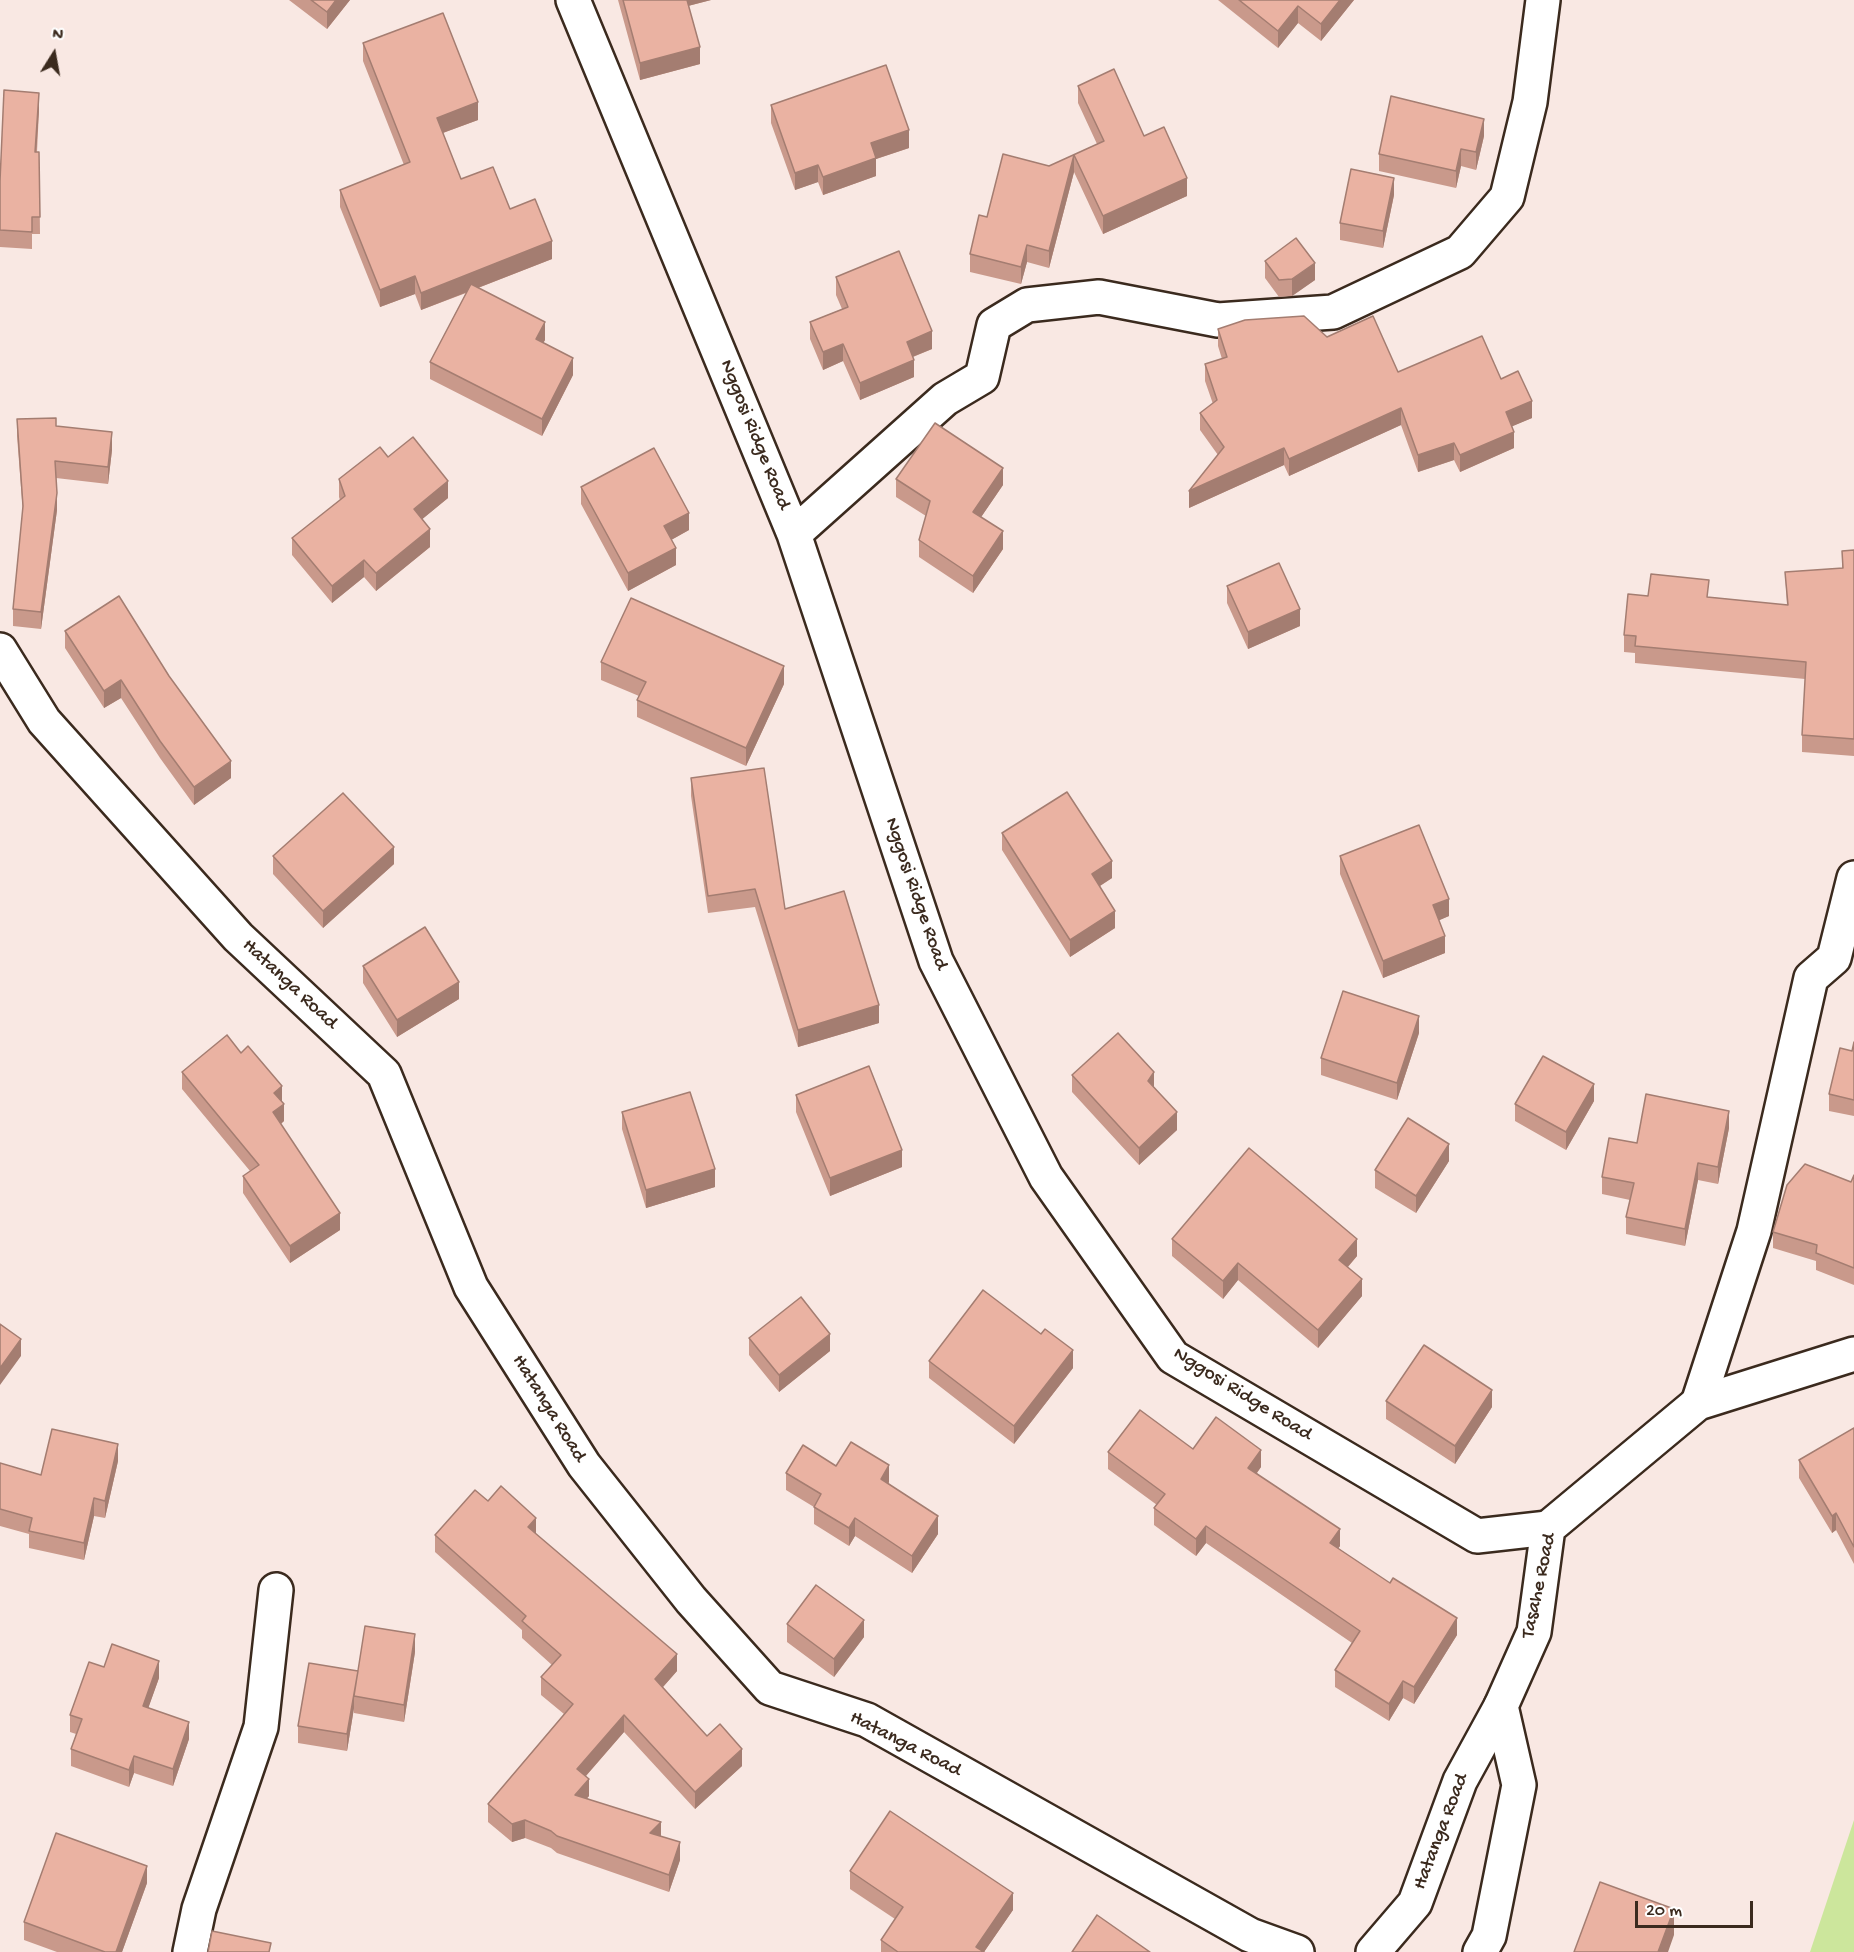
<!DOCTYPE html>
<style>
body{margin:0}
#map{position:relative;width:1854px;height:1952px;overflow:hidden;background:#f9e8e3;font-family:"Gochi Hand",sans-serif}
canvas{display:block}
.north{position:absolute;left:24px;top:24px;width:60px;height:60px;-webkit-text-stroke:4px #fff;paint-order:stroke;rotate:11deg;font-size:16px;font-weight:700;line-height:24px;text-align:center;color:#3b2a1e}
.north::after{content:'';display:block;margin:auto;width:21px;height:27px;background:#3b2a1e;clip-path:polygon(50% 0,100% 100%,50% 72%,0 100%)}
.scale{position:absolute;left:1635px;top:1901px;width:118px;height:27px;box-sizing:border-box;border:3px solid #3b2a1e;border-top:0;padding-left:8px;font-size:18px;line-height:21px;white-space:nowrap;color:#3b2a1e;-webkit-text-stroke:4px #fff;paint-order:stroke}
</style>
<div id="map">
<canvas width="1854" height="1952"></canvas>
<div class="north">N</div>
<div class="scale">20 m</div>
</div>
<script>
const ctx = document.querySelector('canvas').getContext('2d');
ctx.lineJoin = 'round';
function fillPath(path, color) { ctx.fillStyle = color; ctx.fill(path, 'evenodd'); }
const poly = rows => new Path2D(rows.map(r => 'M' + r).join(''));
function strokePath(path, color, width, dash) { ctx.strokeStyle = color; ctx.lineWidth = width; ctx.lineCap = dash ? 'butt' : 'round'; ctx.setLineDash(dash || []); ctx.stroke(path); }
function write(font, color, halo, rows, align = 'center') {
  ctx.font = font + ' "Gochi Hand",sans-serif'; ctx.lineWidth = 6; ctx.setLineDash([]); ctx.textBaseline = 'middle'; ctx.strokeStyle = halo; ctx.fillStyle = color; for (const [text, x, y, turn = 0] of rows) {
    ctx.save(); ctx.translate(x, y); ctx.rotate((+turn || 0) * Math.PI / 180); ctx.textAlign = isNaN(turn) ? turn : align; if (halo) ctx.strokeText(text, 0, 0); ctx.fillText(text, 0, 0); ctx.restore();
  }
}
const green = poly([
 [1854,1820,1854,1952,1810,1952]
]);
const street = poly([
 [573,0,794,534,936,961,1046,1177,1173,1357,1477,1536,1548,1528],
 [794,534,945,399,982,377,994,325,1027,305,1099,297,1218,320,1333,312,1460,252,1507,197,1530,102,1543,0],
 [0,650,44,721,238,937,384,1074,471,1287,584,1465,691,1600,770,1688,867,1720,1250,1935,1297,1952],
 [1698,1403,1754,1231,1811,978,1834,958,1854,878],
 [190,1952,199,1909,261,1727,276,1590],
 [1373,1952,1415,1903,1460,1781,1501,1706]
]);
const secondary = poly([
 [1480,1952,1489,1936,1519,1785,1501,1706,1534,1632,1548,1528,1698,1403,1854,1354]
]);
const wall = poly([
 [289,0,350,0,327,29],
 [618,0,711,0,688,6,700,64,640,80],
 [1218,0,1354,0,1321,41,1298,23,1278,48],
 [363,43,478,120,443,133,461,179,510,209,552,259,478,288,545,340,543,343,573,375,542,436,430,379,430,362,466,293,421,310,415,294,380,307,340,207,340,190,404,165,363,61],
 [1078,86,1144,136,1187,196,1103,234,1074,172,1049,268,1027,262,1021,284,970,272,970,254,987,217,1049,166,1097,144,1078,103],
 [771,105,909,148,876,159,876,176,823,195,818,182,795,190,771,123],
 [39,110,37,152,39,152,40,234,32,234,32,249,0,247,0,181],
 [1484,136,1476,170,1461,166,1456,188,1379,171,1379,154],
 [1394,195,1383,248,1340,240,1340,223],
 [1265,261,1315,280,1292,296,1279,297,1265,278],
 [836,277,932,349,913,357,914,377,860,400,843,361,823,370,810,339,810,322,842,309,836,295],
 [1218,329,1327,337,1398,372,1501,379,1532,418,1512,426,1514,448,1460,472,1454,460,1418,472,1401,425,1289,476,1284,465,1189,508,1218,455,1200,430,1200,413,1213,404,1205,381,1205,364,1222,359,1218,346],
 [17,419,56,426,112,450,108,484,56,478,57,510,41,629,13,626,13,609,23,513,17,436],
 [388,457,448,498,422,519,430,547,376,591,364,577,332,603,292,555,292,538,340,500,339,497,339,479],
 [896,479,1003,485,981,517,1003,549,973,593,919,557,919,540,926,516,896,497],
 [581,487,689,530,671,540,676,565,628,591,581,504],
 [1854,550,1854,756,1802,752,1802,735,1805,679,1635,663,1635,653,1624,652,1624,635,1709,597,1787,605,1785,572,1842,568,1842,551],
 [1227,586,1300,626,1248,649,1227,603],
 [65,631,231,778,194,805,160,758,121,698,104,708,65,648],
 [601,662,784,684,746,766,637,717,637,700,639,696,601,680],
 [691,778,785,909,879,1023,798,1047,755,907,708,913,691,796],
 [1002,833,1112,878,1100,886,1115,928,1070,957,1002,850],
 [273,856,394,864,323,928,273,874],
 [1340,856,1449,916,1439,920,1445,953,1383,978,1340,874],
 [363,966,459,999,397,1037,363,983],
 [1419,1033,1397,1100,1321,1075,1321,1058],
 [1854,1042,1854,1116,1829,1111,1829,1094,1852,1051],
 [182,1072,282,1102,284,1121,281,1124,340,1230,290,1263,243,1193,243,1176,250,1171,182,1089],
 [1072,1075,1177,1130,1139,1165,1072,1092],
 [796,1095,902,1167,830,1196,796,1112],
 [1594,1101,1566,1150,1515,1121,1515,1104],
 [622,1112,715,1187,646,1208,622,1129],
 [1729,1128,1718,1184,1698,1180,1685,1246,1626,1234,1626,1217,1630,1200,1602,1194,1602,1177,1637,1143],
 [1449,1161,1416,1213,1375,1188,1375,1170],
 [1854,1175,1854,1285,1816,1270,1816,1261,1773,1248,1773,1232,1851,1182],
 [1172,1239,1357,1256,1348,1267,1362,1296,1318,1348,1238,1280,1223,1299,1172,1256],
 [749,1338,830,1351,779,1392,749,1355],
 [929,1361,1073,1368,1014,1444,929,1378],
 [1386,1401,1492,1407,1455,1464,1386,1419],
 [1854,1428,1854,1564,1836,1530,1832,1533,1799,1478,1799,1460],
 [1193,1449,1261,1467,1257,1473,1340,1546,1338,1548,1457,1635,1414,1704,1403,1698,1389,1721,1335,1687,1335,1670,1352,1643,1206,1543,1196,1556,1154,1525,1154,1508,1157,1505,1108,1469,1108,1452],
 [118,1461,105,1518,94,1516,84,1560,29,1548,29,1534,0,1526,0,1463,41,1475],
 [836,1466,889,1482,888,1484,938,1534,912,1573,855,1536,849,1546,814,1524,814,1507,786,1490,786,1473],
 [488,1501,536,1534,677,1671,663,1687,707,1736,742,1766,695,1809,624,1732,586,1776,589,1796,587,1798,661,1836,680,1860,669,1892,557,1853,551,1848,525,1838,512,1842,488,1822,488,1804,564,1714,541,1695,541,1677,552,1665,522,1638,522,1630,435,1552,435,1535],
 [787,1624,864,1637,834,1677,787,1642],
 [415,1652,404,1722,354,1713,354,1708,347,1751,298,1743,298,1726,358,1671],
 [104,1667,159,1678,148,1708,189,1739,173,1786,134,1773,129,1787,71,1766,71,1749,76,1734,70,1732,70,1715],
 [850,1871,1013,1910,984,1952,881,1952,881,1940,895,1919,850,1889],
 [147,1883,122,1952,57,1952,24,1940,24,1922]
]);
const shadedWall = poly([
 [336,0,350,0,327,29,327,12],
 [684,0,711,0,684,7],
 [1340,0,1354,0,1321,41,1321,24],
 [1298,6,1298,23,1278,48,1278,31],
 [700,47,700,64,640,80,640,63],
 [39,93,39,110,35,169,35,152],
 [478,102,478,120,437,135,437,118],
 [1484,119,1484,136,1476,170,1476,152],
 [909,130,909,148,876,159,876,176,823,195,823,177,871,143],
 [1461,149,1461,166,1456,188,1456,171],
 [1074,155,1074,172,1049,268,1049,251],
 [818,165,818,182,795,190,795,173],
 [1187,178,1187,196,1103,234,1103,216],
 [1394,178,1394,195,1383,248,1383,231],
 [552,241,552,259,421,310,421,293],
 [1027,245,1027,262,1021,284,1021,267],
 [1315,263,1315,280,1292,296,1292,279],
 [415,276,415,294,380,307,380,290],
 [545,322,545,340,536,356,536,339],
 [932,331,932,349,907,359,907,342],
 [843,344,843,361,823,370,823,352],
 [573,358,573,375,542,436,542,419],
 [914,360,914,377,860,400,860,383],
 [1532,401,1532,418,1506,429,1506,412],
 [1401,408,1401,425,1289,476,1289,459],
 [112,432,112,450,108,484,108,467],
 [1514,432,1514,448,1460,472,1460,455],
 [1454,443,1454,460,1418,472,1418,455],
 [1284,448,1284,465,1189,508,1189,491],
 [1003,468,1003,485,973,529,973,512],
 [448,481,448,498,414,526,414,509],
 [57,493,57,510,41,629,41,612],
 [689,513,689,530,664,544,664,526],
 [430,529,430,547,376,591,376,573],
 [1003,531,1003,549,973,593,973,576],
 [676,548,676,565,628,591,628,573],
 [364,560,364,577,332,603,332,586],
 [1300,609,1300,626,1248,649,1248,632],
 [784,666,784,684,746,766,746,748],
 [121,680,121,698,104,708,104,691],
 [231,761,231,778,194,805,194,787],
 [394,847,394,864,323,928,323,911],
 [1112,861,1112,878,1092,891,1092,874],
 [1449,899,1449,916,1433,923,1433,905],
 [1115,911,1115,928,1070,957,1070,940],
 [1445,936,1445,953,1383,978,1383,961],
 [459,982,459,999,397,1037,397,1020],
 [879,1005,879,1023,798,1047,798,1030],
 [1419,1016,1419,1033,1397,1100,1397,1083],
 [1154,1072,1154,1089,1148,1081],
 [1594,1084,1594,1101,1566,1150,1566,1132],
 [282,1086,282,1104,274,1093],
 [284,1104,284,1121,273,1130,273,1112],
 [1729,1111,1729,1128,1718,1184,1718,1167],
 [1177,1112,1177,1130,1139,1165,1139,1148],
 [1449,1144,1449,1161,1416,1213,1416,1196],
 [902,1150,902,1167,830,1196,830,1178],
 [1698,1163,1698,1180,1685,1246,1685,1229],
 [715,1169,715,1187,646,1208,646,1190],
 [340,1213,340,1230,290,1263,290,1246],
 [1357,1239,1357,1256,1339,1277,1339,1260],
 [1238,1263,1238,1280,1223,1299,1223,1281],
 [1362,1279,1362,1296,1318,1348,1318,1330],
 [830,1334,830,1351,779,1392,779,1375],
 [21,1339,21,1356,0,1385,0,1368],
 [1073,1350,1073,1368,1014,1444,1014,1426],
 [1492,1390,1492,1407,1455,1464,1455,1446],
 [118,1444,118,1461,105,1518,105,1501],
 [1261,1450,1261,1467,1248,1485,1248,1468],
 [889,1465,889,1482,881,1496,881,1479],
 [94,1498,94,1516,84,1560,84,1543],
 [1836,1513,1836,1530,1832,1533,1832,1516],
 [938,1516,938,1534,912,1573,912,1556],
 [536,1518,536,1535,528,1527],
 [855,1518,855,1536,849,1546,849,1528],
 [1206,1526,1206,1543,1196,1556,1196,1539],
 [1340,1529,1340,1546,1330,1560,1330,1543],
 [1457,1618,1457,1635,1414,1704,1414,1687],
 [864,1620,864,1637,834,1677,834,1659],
 [415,1634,415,1652,404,1722,404,1705],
 [677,1654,677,1671,655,1696,655,1679],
 [159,1661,159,1678,143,1723,143,1706],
 [358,1671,354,1696,354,1708,347,1751,347,1734],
 [1403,1681,1403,1698,1389,1721,1389,1704],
 [624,1715,624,1732,577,1786,577,1769],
 [189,1722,189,1739,173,1786,173,1769],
 [742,1749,742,1766,695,1809,695,1792],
 [134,1756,134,1773,129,1787,129,1770],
 [589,1779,589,1796,575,1812,575,1795],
 [525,1820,525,1838,512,1842,512,1824],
 [661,1822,661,1840,650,1833],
 [680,1842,680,1860,669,1892,669,1875],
 [147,1866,147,1883,122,1952,116,1952],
 [1013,1893,1013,1910,984,1952,976,1947],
 [1674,1909,1674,1935,1668,1952,1658,1952]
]);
const building = poly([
 [311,0,336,0,327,12,311,0],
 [623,0,687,0,700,47,640,63,623,0],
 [1239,0,1340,0,1321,24,1298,6,1278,31,1239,0],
 [443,13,478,102,437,118,461,179,493,167,510,209,535,199,552,241,421,293,415,276,380,290,340,190,410,162,363,43,443,13],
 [886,65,909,130,871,143,876,158,823,177,818,165,795,173,771,105,886,65],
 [1114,69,1144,136,1164,127,1187,178,1103,216,1074,155,1049,251,1027,245,1021,267,970,254,979,215,987,217,1003,154,1049,166,1104,141,1078,86,1114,69],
 [4,90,39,93,35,152,39,152,40,217,32,217,32,232,0,230,0,181,4,90],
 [1391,96,1484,119,1476,152,1461,149,1456,171,1379,154,1391,96],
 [1351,169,1394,178,1383,231,1340,223,1351,169],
 [1296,238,1315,263,1292,279,1279,280,1265,261,1296,238],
 [899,251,932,331,907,342,914,360,860,383,843,344,823,352,810,322,848,307,836,277,899,251],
 [471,284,545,322,536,339,573,358,542,419,430,362,471,284],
 [1304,316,1327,337,1373,316,1398,372,1482,336,1501,379,1518,371,1532,401,1506,412,1514,432,1460,455,1454,443,1418,455,1401,408,1289,459,1284,448,1189,491,1224,447,1200,413,1217,400,1205,364,1227,357,1218,329,1245,320,1304,316],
 [56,418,56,426,112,432,108,467,55,461,57,493,41,612,13,609,23,506,17,419,56,418],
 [935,423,1003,468,973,512,1003,531,973,576,919,540,930,501,896,479,935,423],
 [413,437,448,481,414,509,430,529,376,573,364,560,332,586,292,538,345,496,339,479,380,447,388,457,413,437],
 [654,448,689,513,664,526,676,548,628,573,581,487,654,448],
 [1854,550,1854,739,1802,735,1806,662,1635,646,1636,636,1624,635,1628,594,1648,596,1651,574,1709,580,1707,597,1788,605,1785,572,1843,568,1842,551,1854,550],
 [1279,563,1300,609,1248,632,1227,586,1279,563],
 [119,596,169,676,231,761,194,787,160,741,121,680,104,691,65,631,119,596],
 [631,598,784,666,746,748,637,700,646,682,601,662,631,598],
 [764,768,785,909,844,891,879,1005,798,1030,755,889,708,896,691,778,764,768],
 [1067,792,1112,861,1092,874,1115,911,1070,940,1002,833,1067,792],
 [343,793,394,847,323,911,273,856,343,793],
 [1419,825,1449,899,1433,905,1445,936,1383,961,1340,856,1419,825],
 [425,927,459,982,397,1020,363,966,425,927],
 [1343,991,1419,1016,1397,1083,1321,1058,1343,991],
 [1118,1033,1154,1072,1148,1081,1177,1112,1139,1148,1072,1075,1118,1033],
 [227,1035,241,1053,248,1046,282,1086,274,1093,284,1104,273,1112,340,1213,290,1246,243,1176,259,1165,182,1072,227,1035],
 [1854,1042,1854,1100,1829,1094,1840,1048,1852,1051,1854,1042],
 [1543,1056,1594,1084,1566,1132,1515,1104,1543,1056],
 [869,1066,902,1150,830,1178,796,1095,869,1066],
 [690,1092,715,1169,646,1190,622,1112,690,1092],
 [1646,1094,1729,1111,1718,1167,1698,1163,1685,1229,1626,1217,1634,1183,1602,1177,1609,1138,1637,1143,1646,1094],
 [1408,1118,1449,1144,1416,1196,1375,1170,1408,1118],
 [1249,1148,1357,1239,1339,1260,1362,1279,1318,1330,1238,1263,1223,1281,1172,1239,1249,1148],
 [1805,1164,1851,1182,1854,1175,1854,1268,1816,1253,1817,1245,1773,1232,1787,1185,1805,1164],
 [983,1290,1041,1334,1045,1329,1073,1350,1014,1426,929,1361,983,1290],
 [801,1297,830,1334,779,1375,749,1338,801,1297],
 [0,1324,21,1339,0,1368,0,1324],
 [1424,1345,1492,1390,1455,1446,1386,1401,1424,1345],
 [1140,1410,1193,1449,1216,1417,1261,1450,1248,1468,1340,1529,1330,1543,1390,1583,1393,1578,1457,1618,1414,1687,1403,1681,1389,1704,1335,1670,1360,1631,1206,1526,1196,1539,1154,1508,1165,1494,1108,1452,1140,1410],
 [1854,1428,1854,1547,1836,1513,1832,1516,1799,1460,1854,1428],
 [52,1429,118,1444,105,1501,94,1498,84,1543,29,1531,32,1518,0,1509,0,1463,41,1475,52,1429],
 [851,1442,889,1465,881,1479,938,1516,912,1556,855,1518,849,1528,814,1507,821,1494,786,1473,803,1445,836,1466,851,1442],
 [501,1486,536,1518,528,1527,677,1654,655,1679,707,1736,720,1724,742,1749,695,1792,624,1715,577,1769,589,1779,575,1795,661,1822,650,1833,680,1842,669,1875,557,1836,551,1831,525,1820,512,1824,488,1804,573,1704,541,1677,561,1655,522,1621,526,1616,435,1535,475,1490,488,1501,501,1486],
 [816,1585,864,1620,834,1659,787,1624,816,1585],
 [365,1626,415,1634,404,1705,354,1696,365,1626],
 [112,1644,159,1661,143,1706,189,1722,173,1769,134,1756,129,1770,71,1749,82,1719,70,1715,89,1662,104,1667,112,1644],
 [309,1663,358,1671,347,1734,298,1726,309,1663],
 [890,1811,1013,1893,976,1947,984,1952,898,1952,881,1940,903,1907,850,1871,890,1811],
 [56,1833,147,1866,116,1952,105,1952,24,1922,56,1833],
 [1600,1882,1674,1909,1658,1952,1574,1952,1600,1882],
 [1097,1915,1150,1952,1072,1952,1097,1915],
 [212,1931,271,1943,269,1952,208,1952,212,1931]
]);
const streetNames = [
 ["Nggosi Ridge Road",754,435,68],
 ["Nggosi Ridge Road",915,894,71],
 ["Hatanga Road",289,985,43],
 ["Nggosi Ridge Road",1242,1395,32],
 ["Hatanga Road",548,1409,58],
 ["Tasahe Road",1540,1586,-78],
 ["Hatanga Road",905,1745,27],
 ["Hatanga Road",1442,1832,-69]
];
fillPath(green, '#cce69c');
strokePath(street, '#3b2a1e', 38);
strokePath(secondary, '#3b2a1e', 38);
strokePath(street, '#fff', 33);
strokePath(secondary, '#fff', 33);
fillPath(wall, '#c9998b');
fillPath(shadedWall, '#a47d71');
fillPath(building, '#eab2a2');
strokePath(building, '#a47d71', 1.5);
write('20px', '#3b2a1e', '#fff', streetNames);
</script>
